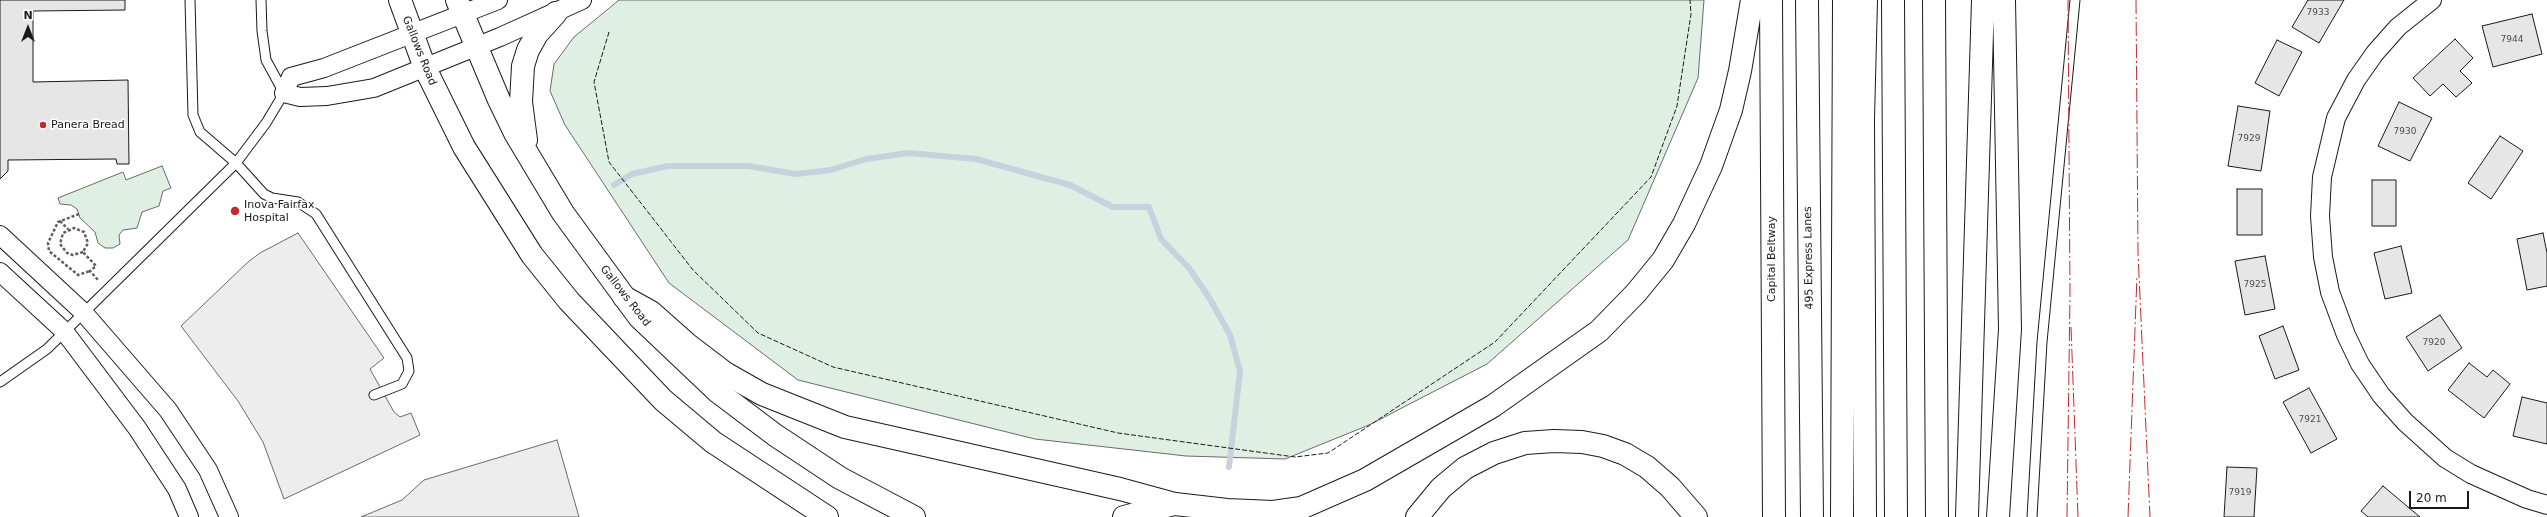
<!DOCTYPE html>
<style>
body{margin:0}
#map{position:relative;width:2547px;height:517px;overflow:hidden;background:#fff;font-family:"DejaVu Sans",sans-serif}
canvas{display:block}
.north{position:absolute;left:8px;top:8px;width:40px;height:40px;-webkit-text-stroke:3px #fff;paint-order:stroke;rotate:0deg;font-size:11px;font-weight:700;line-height:16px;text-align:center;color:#1a1a1a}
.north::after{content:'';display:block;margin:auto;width:14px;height:18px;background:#1a1a1a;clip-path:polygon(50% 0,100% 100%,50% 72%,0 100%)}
.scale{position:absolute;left:2409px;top:491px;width:60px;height:18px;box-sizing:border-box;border:2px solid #1a1a1a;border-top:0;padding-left:5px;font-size:12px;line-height:14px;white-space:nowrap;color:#1a1a1a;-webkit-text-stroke:3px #fff;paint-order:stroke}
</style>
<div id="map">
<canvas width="2547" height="517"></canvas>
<div class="north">N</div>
<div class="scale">20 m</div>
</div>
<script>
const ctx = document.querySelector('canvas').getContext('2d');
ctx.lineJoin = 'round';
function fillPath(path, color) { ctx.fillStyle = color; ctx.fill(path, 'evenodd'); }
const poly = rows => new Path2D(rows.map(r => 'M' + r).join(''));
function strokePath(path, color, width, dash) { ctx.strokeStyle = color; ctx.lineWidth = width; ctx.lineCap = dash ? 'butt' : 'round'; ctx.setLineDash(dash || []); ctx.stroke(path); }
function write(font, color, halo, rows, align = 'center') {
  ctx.font = font + ' "DejaVu Sans",sans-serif'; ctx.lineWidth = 3; ctx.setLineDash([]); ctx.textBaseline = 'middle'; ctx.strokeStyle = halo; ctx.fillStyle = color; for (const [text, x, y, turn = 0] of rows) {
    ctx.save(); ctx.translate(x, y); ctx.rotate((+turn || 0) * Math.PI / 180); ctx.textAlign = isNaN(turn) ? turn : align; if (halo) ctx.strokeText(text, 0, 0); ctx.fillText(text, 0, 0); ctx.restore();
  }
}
const green = poly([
 [619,0,1704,0,1698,78,1628,240,1487,364,1369,425,1285,459,1186,456,1035,439,798,380,669,283,565,125,550,91,554,64,574,37,619,0],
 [162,166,171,188,163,191,159,206,142,212,137,228,123,230,119,235,120,244,113,248,105,248,98,243,95,232,80,218,77,209,71,205,60,204,58,198,123,172,126,180,162,166]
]);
const parking = poly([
 [298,233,384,358,370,369,394,412,400,417,411,413,420,435,284,499,263,442,238,401,181,326,248,262,260,253,298,233],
 [557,440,579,517,361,517,402,500,424,480,557,440]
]);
const stream = poly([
 [614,185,632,174,668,166,748,166,796,174,831,170,866,159,908,153,976,159,1070,185,1113,207,1149,207,1161,239,1189,268,1210,299,1230,335,1240,371,1229,467]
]);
const building = poly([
 [0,0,125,0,125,10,33,11,33,82,128,80,129,164,117,164,116,159,8,160,8,171,0,179,0,0],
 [2308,0,2344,0,2319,43,2292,27,2308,0],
 [2532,14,2542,54,2493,67,2482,26,2532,14],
 [2455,39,2473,58,2460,71,2472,83,2456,97,2443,84,2430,96,2413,78,2455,39],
 [2277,40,2302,52,2279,96,2255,83,2277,40],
 [2399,102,2432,118,2410,161,2378,146,2399,102],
 [2238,106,2270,111,2261,171,2228,166,2238,106],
 [2500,136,2523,151,2491,199,2468,183,2500,136],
 [2372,180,2396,180,2396,226,2372,226,2372,180],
 [2237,189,2262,189,2262,235,2237,235,2237,189],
 [2543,233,2547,253,2547,286,2527,290,2517,239,2543,233],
 [2401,246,2412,293,2385,299,2374,253,2401,246],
 [2265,256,2275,309,2245,315,2235,261,2265,256],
 [2440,315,2462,348,2428,371,2406,337,2440,315],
 [2283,326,2299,370,2275,379,2259,336,2283,326],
 [2469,363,2487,377,2493,370,2510,384,2484,418,2448,390,2469,363],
 [2309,388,2337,439,2311,453,2283,402,2309,388],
 [2522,397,2547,403,2547,444,2513,436,2522,397],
 [2227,467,2257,468,2254,517,2224,517,2227,467],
 [2383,486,2420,517,2368,517,2361,511,2383,486]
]);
const path = poly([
 [79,214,58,222,48,243,49,251,78,275,90,271],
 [60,221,68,229],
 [83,252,73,255,67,253,60,244,63,233,74,228,84,232,88,243,83,252,96,266,90,271,98,280]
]);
const lane = poly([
 [190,0,193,115,200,132,236,163,264,194,272,198,298,202,316,214,407,358,409,371,402,384,374,395],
 [0,382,47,349,236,163,266,123,284,93,266,60,262,31,261,0],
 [2032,517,2042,342,2075,0]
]);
const street = poly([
 [498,0,324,68,291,77,284,93,300,97,327,96,374,88,500,37,582,0],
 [2432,0,2398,27,2375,53,2356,80,2336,118,2322,177,2320,216,2323,257,2330,292,2346,335,2360,364,2381,395,2405,422,2445,458,2471,474,2527,499,2547,505],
 [0,235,83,312,168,410,208,470,229,517],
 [0,272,64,331,137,428,177,489,189,517]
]);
const primary = poly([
 [400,0,425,68,464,147,532,255,569,301,663,400,713,442,827,517],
 [457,0,499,100,515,133,563,213,639,317,718,392,775,435,840,478,914,517],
 [526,140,521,102,523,66,528,50,537,34,556,13]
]);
const highway = poly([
 [1771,0,1774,517],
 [1807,0,1812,517],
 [1893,0,1896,517],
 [1934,0,1937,517],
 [624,297,651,312,687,344,725,373,762,394,845,427,1120,489,1175,504,1227,510,1273,512,1301,508,1365,480,1493,406,1599,331,1636,293,1663,260,1684,224,1711,166,1731,110,1740,71,1752,0],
 [1124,517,1174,504],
 [1417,517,1441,488,1465,468,1494,453,1525,443,1554,441,1582,442,1603,446,1625,454,1647,467,1670,487,1696,517],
 [1842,517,1844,0],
 [1865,517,1863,119,1866,0],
 [1967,517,1983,0],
 [1998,517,2010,329,2004,0]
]);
const fence = poly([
 [609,32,594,82,609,162,693,270,758,333,833,367,1118,433,1295,457,1328,453,1495,342,1651,177,1677,106,1691,14,1690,0]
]);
const power = poly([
 [2136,0,2138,253,2150,517],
 [2071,327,2078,517],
 [2067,517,2070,293,2068,0],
 [2128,517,2137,275]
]);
const markers = [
 [43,125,4,"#c62828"],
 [235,211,5,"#c62828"]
];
const numberNames = [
 ["7933",2318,13],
 ["7944",2512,40],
 ["7930",2405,132],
 ["7929",2249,139],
 ["7925",2255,285],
 ["7920",2434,343],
 ["7921",2310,420],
 ["7919",2240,493]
];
const streetNames = [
 ["Gallows Road",419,51,68],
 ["495 Express Lanes",1809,258,-91],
 ["Capital Beltway",1772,259,-90],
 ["Gallows Road",625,296,52]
];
const poiNames = [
 ["Panera Bread",51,125],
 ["Inova Fairfax",244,205],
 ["Hospital",244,218]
];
fillPath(green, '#e0efe3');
strokePath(green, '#6a6a6a', 1);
fillPath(parking, '#ededed');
strokePath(parking, '#6a6a6a', 1);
strokePath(stream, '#c6d2dc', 6);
fillPath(building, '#e6e6e6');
strokePath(building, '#1a1a1a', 1);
strokePath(lane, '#1a1a1a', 11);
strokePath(street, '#1a1a1a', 20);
strokePath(primary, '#1a1a1a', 24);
strokePath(highway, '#1a1a1a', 24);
strokePath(path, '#5f5f5f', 2.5, [3, 2]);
strokePath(lane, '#fff', 9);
strokePath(street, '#fff', 18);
strokePath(primary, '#fff', 22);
strokePath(highway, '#fff', 22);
strokePath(fence, '#1a1a1a', 1, [5, 2]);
strokePath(power, '#c62828', 1, [14, 3, 2, 3]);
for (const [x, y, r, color] of markers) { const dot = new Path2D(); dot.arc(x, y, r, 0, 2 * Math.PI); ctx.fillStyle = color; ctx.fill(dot); strokePath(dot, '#fff', 1.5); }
write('9px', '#4d4d4d', null, numberNames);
write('11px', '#1a1a1a', '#fff', streetNames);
write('11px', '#1a1a1a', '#fff', poiNames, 'left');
</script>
